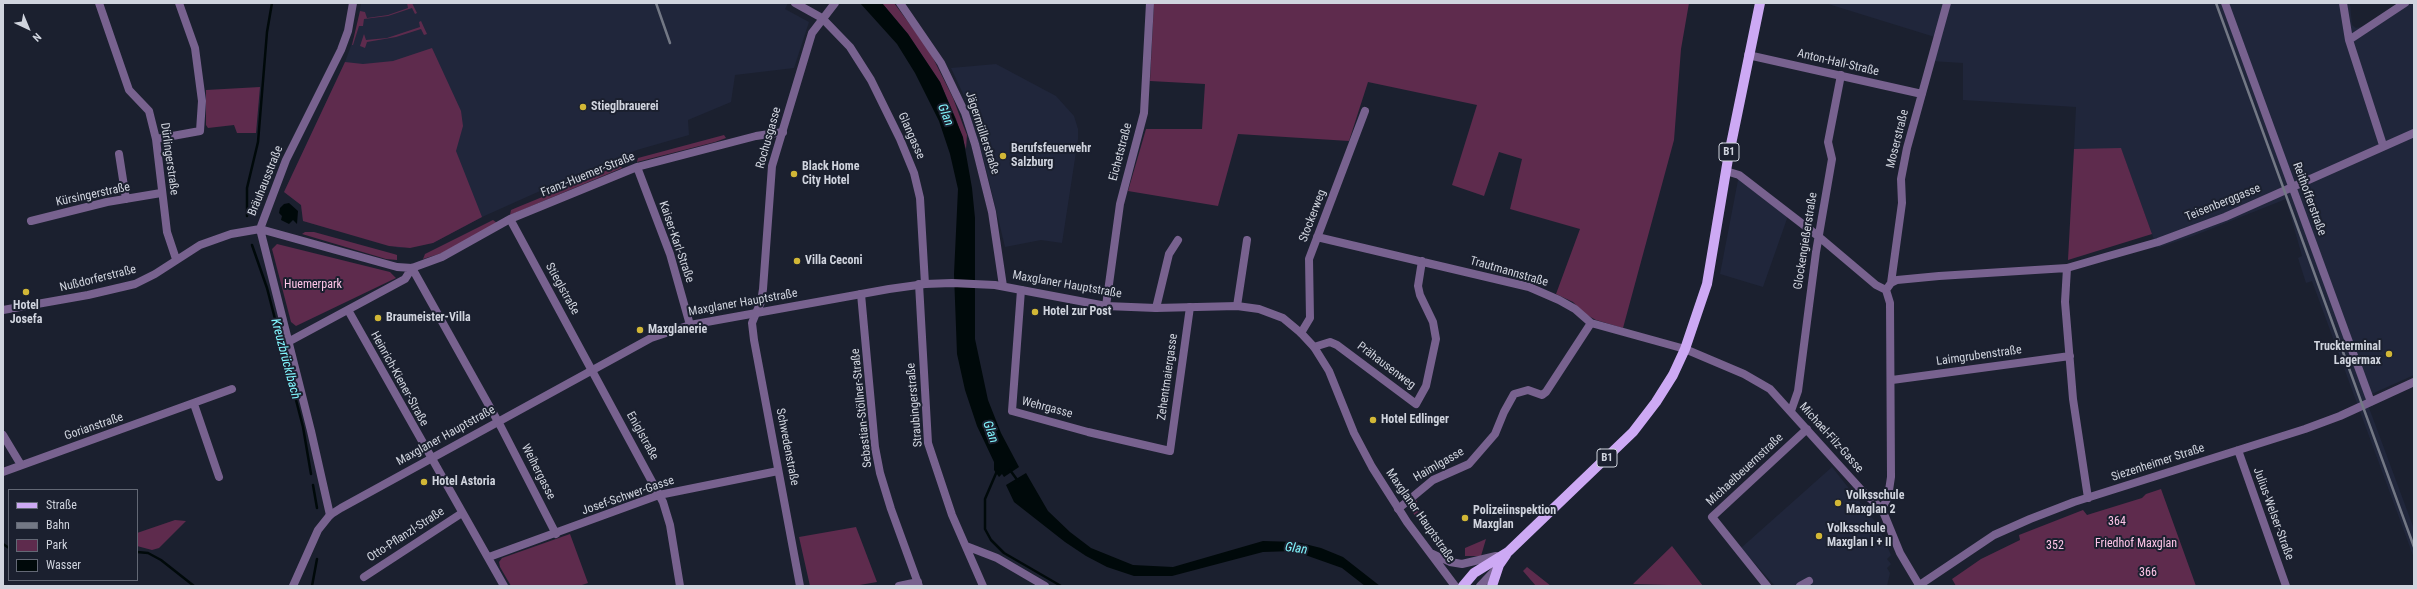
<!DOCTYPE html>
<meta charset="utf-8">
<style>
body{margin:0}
#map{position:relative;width:2417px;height:589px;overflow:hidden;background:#1b202f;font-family:"Roboto Condensed",sans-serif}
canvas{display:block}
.frame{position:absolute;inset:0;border:4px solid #d0d4de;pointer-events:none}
.legend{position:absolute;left:8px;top:489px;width:130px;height:92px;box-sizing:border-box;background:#1b202f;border:1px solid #636875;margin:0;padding:5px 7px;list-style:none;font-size:12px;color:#d0d4de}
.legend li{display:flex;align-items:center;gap:8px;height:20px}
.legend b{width:20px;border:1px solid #636875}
.north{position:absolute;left:8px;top:8px;width:40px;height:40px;-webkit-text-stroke:3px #1b202f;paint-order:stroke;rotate:136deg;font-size:11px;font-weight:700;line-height:16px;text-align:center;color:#d0d4de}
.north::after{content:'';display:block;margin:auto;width:14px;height:18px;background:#d0d4de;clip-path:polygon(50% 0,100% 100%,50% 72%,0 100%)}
</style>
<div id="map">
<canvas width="2417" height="589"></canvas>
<div class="frame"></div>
<ul class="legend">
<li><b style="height:5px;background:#cda9f4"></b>Straße</li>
<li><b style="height:5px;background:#737885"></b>Bahn</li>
<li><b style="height:11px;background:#5e2b4d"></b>Park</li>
<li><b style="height:11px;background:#00090a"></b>Wasser</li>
</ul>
<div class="north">N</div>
</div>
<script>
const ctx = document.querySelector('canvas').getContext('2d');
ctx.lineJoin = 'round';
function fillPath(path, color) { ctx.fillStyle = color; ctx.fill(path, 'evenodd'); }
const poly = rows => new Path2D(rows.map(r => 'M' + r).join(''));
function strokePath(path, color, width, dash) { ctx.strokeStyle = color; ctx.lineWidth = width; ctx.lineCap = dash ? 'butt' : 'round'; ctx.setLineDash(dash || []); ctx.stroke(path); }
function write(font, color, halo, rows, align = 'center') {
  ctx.font = font + ' "Roboto Condensed",sans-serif'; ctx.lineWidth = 4; ctx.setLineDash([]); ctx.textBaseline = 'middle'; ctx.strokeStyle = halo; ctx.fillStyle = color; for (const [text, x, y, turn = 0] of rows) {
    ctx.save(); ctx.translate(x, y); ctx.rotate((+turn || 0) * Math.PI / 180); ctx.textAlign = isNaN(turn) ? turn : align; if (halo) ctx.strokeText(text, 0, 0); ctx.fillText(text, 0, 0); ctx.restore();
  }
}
const built = poly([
 [361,3,788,3,785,9,809,22,794,68,735,75,731,102,688,120,689,135,637,150,578,174,482,217,433,243,399,248,303,221,301,205,284,192,345,62,356,32],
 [1825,3,2350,3,2352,25,2356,28,2364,26,2398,3,2414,3,2414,375,2365,397,2414,529,2414,558,2312,281,2306,283,2298,258,2302,256,2286,199,2193,236,2157,248,2121,149,2074,149,2076,107,1963,100,1963,63,1931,61,1938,38],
 [996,64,1056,96,1074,116,1078,129,1078,139,1062,243,1041,240,1005,247,984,160,965,98,951,68],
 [1739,175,1789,213,1763,287,1720,274],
 [1832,467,1877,524,1891,555,1887,559,1891,564,1887,568,1890,573,1887,586,1813,586,1807,579,1794,586,1775,586,1741,548]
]);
const green = poly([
 [407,3,412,3,417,13,415,14,412,8,388,16,364,19,363,26,359,26,353,45,352,45,360,11,365,12,367,18,388,15,408,8],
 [882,3,894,3,929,50,953,98,963,125,967,135,966,149,956,119,940,82,908,34],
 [1154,3,1689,3,1681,49,1674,140,1623,328,1596,320,1585,314,1573,302,1556,294,1580,229,1510,209,1522,159,1499,152,1484,196,1452,185,1477,105,1368,82,1349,141,1238,134,1218,206,1128,191,1146,129,1202,129,1205,84,1150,81],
 [421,21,427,34,424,35,421,29,396,37,367,42,365,48,360,46,364,34,366,40,387,38,420,27,419,22],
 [432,48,461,111,463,126,456,151,482,217,433,243,410,248,389,246,303,221,301,205,284,192,345,62,363,64,393,61],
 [260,87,256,133,237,133,234,125,208,128,206,125,206,90],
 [724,135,726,138,715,142,637,162,638,158],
 [2121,148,2152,234,2068,260,2074,149],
 [620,165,622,168,510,215,511,210,518,207],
 [493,220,497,223,442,253,423,259,425,254],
 [305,232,314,232,394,254,397,255,397,260,386,259,302,234],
 [277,244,390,272,396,278,296,326,291,322,272,249],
 [2161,489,2196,586,1956,586,1952,579,1981,559,2020,540,2019,535,2083,510,2087,515,2142,498,2146,494],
 [1417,500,1417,504,1428,520,1426,526,1421,525,1410,508],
 [175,520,186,521,159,548,152,550,137,546,137,533],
 [856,527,877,582,854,586,810,586,799,537],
 [570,534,588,583,579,586,511,586,500,567,499,562,502,558],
 [1486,539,1481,556,1465,556,1465,548],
 [1672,546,1703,586,1633,584],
 [1527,567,1551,586,1536,586,1523,571]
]);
const water = poly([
 [860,3,882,3,908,34,940,82,963,137,972,188,975,218,975,339,988,400,1001,433,1019,467,1004,477,1002,474,999,477,994,470,994,462,977,426,965,390,957,354,954,274,958,189,950,154,939,121,915,73,897,44],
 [289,203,298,211,297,224,293,220,289,224,281,220,282,216,279,213,280,208,284,204],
 [1026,473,1048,511,1070,532,1091,548,1133,565,1173,567,1263,541,1297,542,1321,548,1343,557,1380,586,1365,586,1342,568,1294,551,1263,552,1172,576,1134,576,1107,567,1086,556,1065,542,1014,502,1006,485]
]);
const stream = poly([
 [247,216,247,188,258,142,267,32,272,3],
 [252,245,267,288,303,427,311,474],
 [1010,470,1018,481],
 [997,471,985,499,985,529,991,540,1004,553,1061,586],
 [313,485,317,508],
 [3,544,9,548],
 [137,552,148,553,161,560,194,586],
 [312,586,317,559]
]);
const minor = poly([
 [99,3,129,90,149,111,156,139,167,232,176,259],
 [795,3,822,18,850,47,871,80,900,139,914,173,920,198,925,284],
 [900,3,941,63,965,113,975,144,992,212,1003,286],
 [2225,3,2371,402],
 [2343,3,2349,40],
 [1748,55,1922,94],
 [156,139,200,131,202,101,195,48,179,3],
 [2383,145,2349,40,2405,3],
 [119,154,126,199],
 [637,167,670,254,690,325],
 [1726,171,1739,175,1818,236,1876,285,1886,290],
 [510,219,663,502,670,525,680,586],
 [31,221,107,202,161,193],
 [1317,237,1529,287,1559,300,1575,309,1591,323,1685,349,1744,374,1770,389,1864,493,1882,509,1900,553,1919,585],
 [2067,268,2065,302,2073,399,2088,498],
 [1891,283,1897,280,1939,276,2067,268,2105,257,2158,242,2225,217,2414,133],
 [919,284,928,443,952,515,983,586],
 [1021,290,1012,411,1088,432,1170,451,1190,307],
 [861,294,875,447,880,473,891,509,919,586],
 [1106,306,1120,204,1144,113,1150,3],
 [1237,306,1247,240],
 [1156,308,1169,254,1178,240],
 [3,310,88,295,135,284,155,274,200,245,231,234,260,229,397,267,412,268,442,257,510,219,637,167,756,136,783,132],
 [348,310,504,586],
 [756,313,752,323,754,340,800,586],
 [1301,333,1310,318,1309,259,1365,111],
 [288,342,405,279,412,268,501,427,556,534],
 [1314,347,1330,342,1337,345,1416,404,1426,386,1436,339,1433,322,1420,295,1418,286,1422,261],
 [1892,380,2070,356],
 [194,404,219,477],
 [1791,411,1798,391,1816,252,1832,159,1828,142,1841,75],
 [3,435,21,465],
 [2238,450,2286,586],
 [3,472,232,389],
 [1398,509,1433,480,1469,464,1495,434,1504,412,1514,394,1528,390,1542,395,1546,392,1591,323],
 [1882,509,1888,497,1891,477,1890,303,1886,290,1891,283,1902,203,1901,179,1907,148,1947,3],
 [330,515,311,431,260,229,286,160,341,50,348,31,353,3],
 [966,546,997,558,1045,586],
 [489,557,659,495,778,471],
 [364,577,462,513],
 [899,586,918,582],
 [1767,586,1712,517,1807,429],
 [1800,586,1809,581],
 [1918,586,1994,535,2030,519,2074,502,2305,429,2340,416,2414,382]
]);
const tertiary = poly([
 [756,313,761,302,763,289,772,166,812,33,835,3],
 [1433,554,1450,562,1462,564,1496,556],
 [293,586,318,530,330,515,341,508,651,338,690,325,889,289,925,284,952,283,995,285,1106,306,1156,308,1237,306,1259,309,1283,318,1301,333,1314,347,1329,371,1354,433,1372,467,1407,522,1455,586],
 [1480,586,1497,568]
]);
const primary = poly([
 [1463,586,1474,573,1508,552,1633,432,1656,402,1673,375,1685,349,1707,284,1728,159,1760,3],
 [1492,586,1499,565,1506,555]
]);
const rail = poly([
 [656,3,670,43],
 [2216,3,2414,547]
]);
const markers = [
 [583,107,4,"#d2b736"],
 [1003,156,4,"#d2b736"],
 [794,174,4,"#d2b736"],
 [797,261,4,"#d2b736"],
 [26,292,4,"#d2b736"],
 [1035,312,4,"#d2b736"],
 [378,318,4,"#d2b736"],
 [640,330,4,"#d2b736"],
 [2389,354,4,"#d2b736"],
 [1373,420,4,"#d2b736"],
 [424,482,4,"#d2b736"],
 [1838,503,4,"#d2b736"],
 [1465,518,4,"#d2b736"],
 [1819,536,4,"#d2b736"]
];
const shields = [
 [1729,152,20],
 [1607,458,20]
];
const shieldNames = [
 ["B1",1729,152],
 ["B1",1607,458]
];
const streetNames = [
 ["Anton-Hall-Straße",1838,63,13],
 ["Jägermüllerstraße",982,133,72],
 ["Glangasse",911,136,66],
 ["Rochusgasse",769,138,-74],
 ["Moserstraße",1898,139,-76],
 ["Eichetstraße",1121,152,-75],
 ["Dürlingerstraße",169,159,82],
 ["Franz-Huemer-Straße",588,175,-22],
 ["Bräuhausstraße",266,181,-68],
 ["Kürsingerstraße",93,195,-12],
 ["Reithofferstraße",2309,199,70],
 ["Teisenberggasse",2223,203,-22],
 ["Stockerweg",1313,216,-69],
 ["Glockengießerstraße",1806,241,-81],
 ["Kaiser-Karl-Straße",676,242,71],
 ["Trautmannstraße",1509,272,16],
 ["Nußdorferstraße",98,279,-14],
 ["Maxglaner Hauptstraße",1067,285,10],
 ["Stieglstraße",562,289,61],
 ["Maxglaner Hauptstraße",743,303,-10],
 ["Laimgrubenstraße",1979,356,-8],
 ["Prähausenweg",1386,366,37],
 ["Zehentmaiergasse",1168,377,-82],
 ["Heinrich-Kiener-Straße",399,379,61],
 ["Straubingerstraße",915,405,-95],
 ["Sebastian-Stöllner-Straße",862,408,-96],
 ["Wehrgasse",1047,408,15],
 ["Gorianstraße",94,427,-19],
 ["Maxglaner Hauptstraße",446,436,-29],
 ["Eniglstraße",642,436,61],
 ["Michael-Filz-Gasse",1831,438,48],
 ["Schwedenstraße",787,447,79],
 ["Siezenheimer Straße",2158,463,-18],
 ["Haimlgasse",1439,465,-30],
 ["Michaelbeuernstraße",1745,470,-43],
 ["Weihergasse",538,472,63],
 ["Josef-Schwer-Gasse",628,496,-19],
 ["Julius-Welser-Straße",2273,514,70],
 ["Maxglaner Hauptstraße",1420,516,55],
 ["Otto-Pflanzl-Straße",406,535,-33]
];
const poiNames = [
 ["Stieglbrauerei",591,107],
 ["Berufsfeuerwehr",1011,149],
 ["Salzburg",1011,163],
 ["Black Home",802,167],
 ["City Hotel",802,181],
 ["Villa Ceconi",805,261],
 ["Hotel",26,306,"center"],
 ["Josefa",26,320,"center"],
 ["Hotel zur Post",1043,312],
 ["Braumeister-Villa",386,318],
 ["Maxglanerie",648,330],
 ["Truckterminal",2381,347,"right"],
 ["Lagermax",2381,361,"right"],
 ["Hotel Edlinger",1381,420],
 ["Hotel Astoria",432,482],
 ["Volksschule",1846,496],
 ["Maxglan 2",1846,510],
 ["Polizeiinspektion",1473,511],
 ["Maxglan",1473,525],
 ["Volksschule",1827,529],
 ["Maxglan I + II",1827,543]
];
const parkNames = [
 ["Huemerpark",313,285],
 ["364",2117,522],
 ["Friedhof Maxglan",2136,544],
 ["352",2055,546],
 ["366",2148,573]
];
const waterNames = [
 ["Glan",945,115,68],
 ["Kreuzbrücklbach",285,359,75],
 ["Glan",990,432,70],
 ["Glan",1296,549,8]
];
fillPath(built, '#20263b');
fillPath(green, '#5e2b4d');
fillPath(water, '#00090a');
strokePath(stream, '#00090a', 2.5);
strokePath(minor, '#78628f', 8);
strokePath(tertiary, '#78628f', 8);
strokePath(primary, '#cda9f4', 10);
strokePath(rail, '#737885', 2.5);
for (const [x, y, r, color] of markers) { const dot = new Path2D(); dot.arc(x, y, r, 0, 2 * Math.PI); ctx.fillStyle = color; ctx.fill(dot); strokePath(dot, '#1b202f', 1.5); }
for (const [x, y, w] of shields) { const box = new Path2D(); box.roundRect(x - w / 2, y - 9, w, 18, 3); ctx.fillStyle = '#1b202f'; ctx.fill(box); strokePath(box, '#d0d4de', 1); }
write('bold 11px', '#d0d4de', null, shieldNames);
write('12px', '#d0d4de', '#1b202f', streetNames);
write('bold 12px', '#d0d4de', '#1b202f', poiNames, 'left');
write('12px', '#fec5e8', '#1b202f', parkNames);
write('italic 13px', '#82f7ff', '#1b202f', waterNames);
</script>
